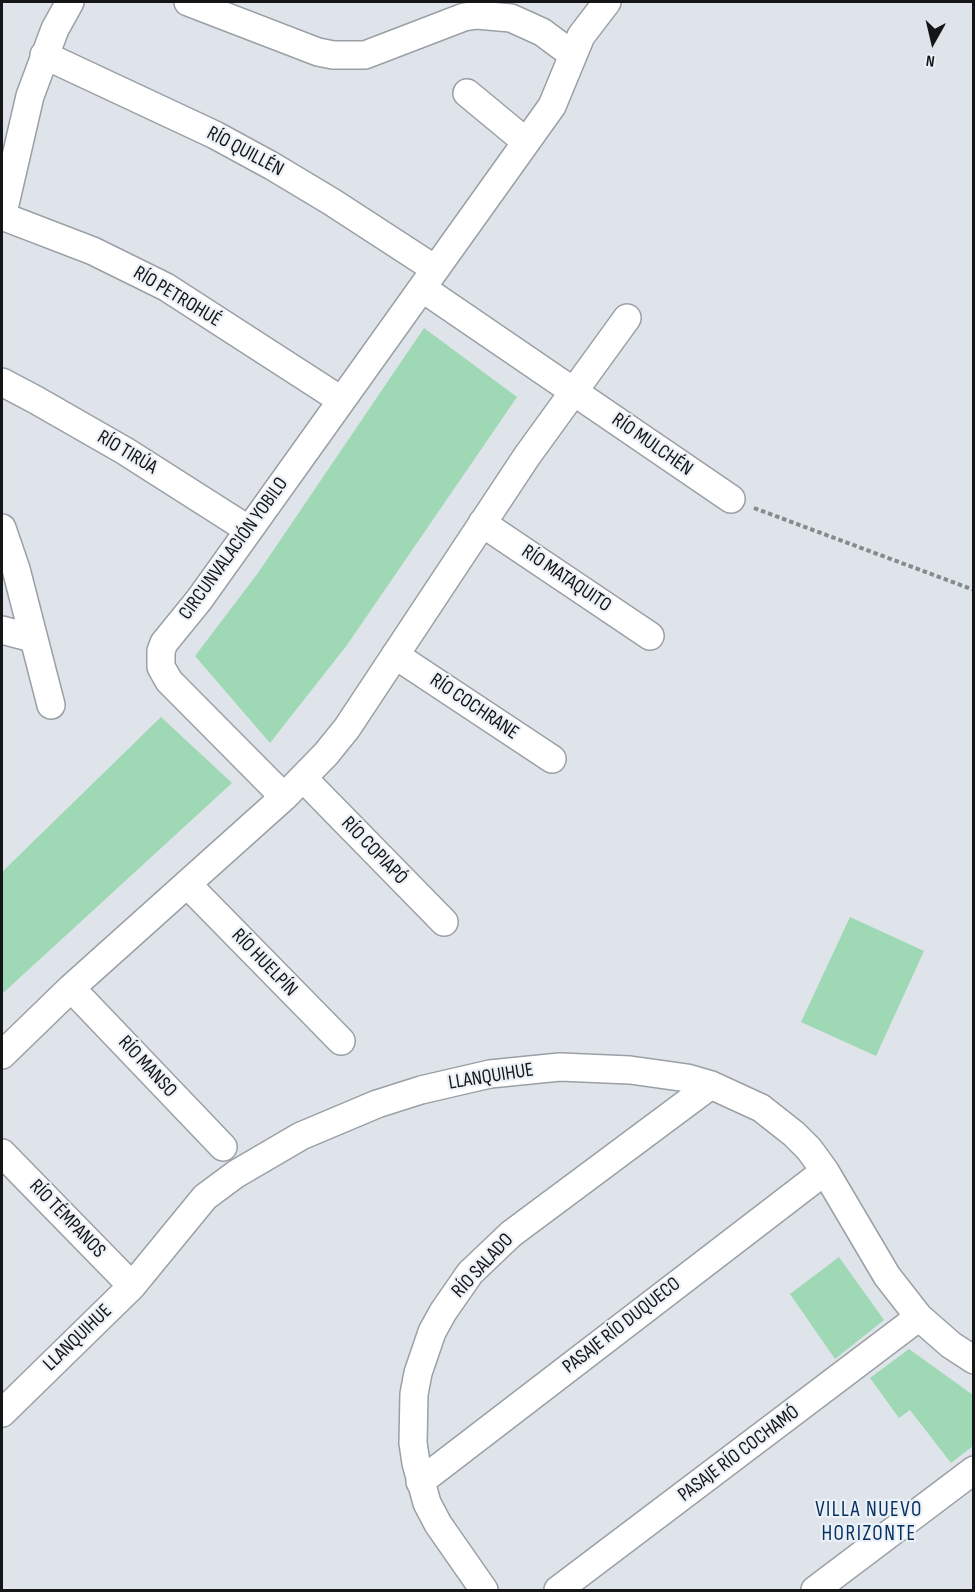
<!DOCTYPE html>
<meta charset="utf-8">
<style>
body{margin:0}
#map{position:relative;width:975px;height:1592px;overflow:hidden;background:#dee4e9;font-family:"Sofia Sans Condensed",sans-serif}
canvas{display:block}
.frame{position:absolute;inset:0;border:3px solid #131517;pointer-events:none}
.north{position:absolute;left:903px;top:12px;width:60px;height:60px;-webkit-text-stroke:4px #ebf1f7;paint-order:stroke;rotate:188deg;font-size:16px;font-weight:700;line-height:24px;text-align:center;color:#131517}
.north::after{content:'';display:block;margin:auto;width:21px;height:27px;background:#131517;clip-path:polygon(50% 0,100% 100%,50% 72%,0 100%)}
</style>
<div id="map">
<canvas width="975" height="1592"></canvas>
<div class="frame"></div>
<div class="north">N</div>
</div>
<script>
const ctx = document.querySelector('canvas').getContext('2d');
ctx.lineJoin = 'round';
function fillPath(path, color) { ctx.fillStyle = color; ctx.fill(path, 'evenodd'); }
const poly = rows => new Path2D(rows.map(r => 'M' + r).join(''));
function strokePath(path, color, width, dash) { ctx.strokeStyle = color; ctx.lineWidth = width; ctx.lineCap = dash ? 'butt' : 'round'; ctx.setLineDash(dash || []); ctx.stroke(path); }
function write(font, color, halo, rows, align = 'center') {
  ctx.font = font + ' "Sofia Sans Condensed",sans-serif'; ctx.lineWidth = 4.5; ctx.setLineDash([]); ctx.textBaseline = 'middle'; ctx.strokeStyle = halo; ctx.fillStyle = color; for (const [text, x, y, turn = 0] of rows) {
    ctx.save(); ctx.translate(x, y); ctx.rotate((+turn || 0) * Math.PI / 180); ctx.textAlign = isNaN(turn) ? turn : align; if (halo) ctx.strokeText(text, 0, 0); ctx.fillText(text, 0, 0); ctx.restore();
  }
}
const green = poly([
 [424,328,517,397,347,645,270,743,195,656,258,573],
 [161,717,232,783,2,994,2,872],
 [850,917,924,951,876,1056,801,1022],
 [839,1257,884,1320,835,1359,790,1294],
 [909,1349,973,1395,973,1446,951,1463,910,1410,899,1418,870,1378]
]);
const path = poly([
 [754,508,974,590]
]);
const minor = poly([
 [188,2,318,52,333,55,365,55,464,17,477,15,511,18,542,32,573,55],
 [44,55,215,135,272,166,332,202,435,269],
 [467,93,525,141],
 [2,216,93,251,166,287,341,400],
 [2,217,30,96,55,29,70,2],
 [422,288,731,499],
 [2,382,36,400,125,451,249,530],
 [482,523,650,636],
 [2,528,16,569,51,705],
 [2,630,32,638],
 [395,655,552,759],
 [304,779,444,922],
 [284,797,169,681,161,667,161,651,164,643,199,600,552,106,581,36,607,2],
 [187,884,341,1041],
 [71,988,223,1147],
 [2,1055,71,988,284,797,326,754,347,728,527,456,627,318],
 [2,1153,132,1286],
 [2,1413,132,1286,205,1197,236,1174,301,1136,377,1104,421,1090,490,1074,560,1067,630,1070,687,1078,711,1085,761,1108,794,1134,809,1149,825,1171,887,1276,919,1317,951,1345,974,1360],
 [420,1482,825,1171],
 [484,1590,438,1524,427,1503,416,1463,413,1443,414,1394,418,1373,432,1332,443,1312,470,1273,511,1234,711,1085],
 [558,1590,919,1317],
 [815,1590,974,1470]
]);
const streetNames = [
 ["RÍO QUILLÉN",245,152,28],
 ["RÍO PETROHUÉ",177,297,31],
 ["RÍO MULCHÉN",652,445,35],
 ["RÍO TIRÚA",127,453,31],
 ["CIRCUNVALACIÓN YOBILO",234,549,-54],
 ["RÍO MATAQUITO",566,579,34],
 ["RÍO COCHRANE",474,707,34],
 ["RÍO COPIAPÓ",374,851,46],
 ["RÍO HUELPÍN",264,963,46],
 ["RÍO MANSO",147,1067,47],
 ["LLANQUIHUE",491,1077,-9],
 ["RÍO TÉMPANOS",67,1219,46],
 ["RÍO SALADO",483,1266,-47],
 ["PASAJE RÍO DUQUECO",622,1326,-38],
 ["LLANQUIHUE",78,1338,-44],
 ["PASAJE RÍO COCHAMÓ",739,1454,-37]
];
const neighbourhoodNames = [
 ["VILLA NUEVO",869,1511],
 ["HORIZONTE",869,1535]
];
fillPath(green, '#9ed8b4');
strokePath(minor, '#9aa0a5', 30);
strokePath(path, '#858a8d', 4, [4.5, 3]);
strokePath(minor, '#fff', 27);
write('20px', '#131517', '#ebf1f7', streetNames);
ctx.letterSpacing = '1.5px';
write('21px', '#062f62', '#ebf1f7', neighbourhoodNames);
ctx.letterSpacing = '0px';
</script>
